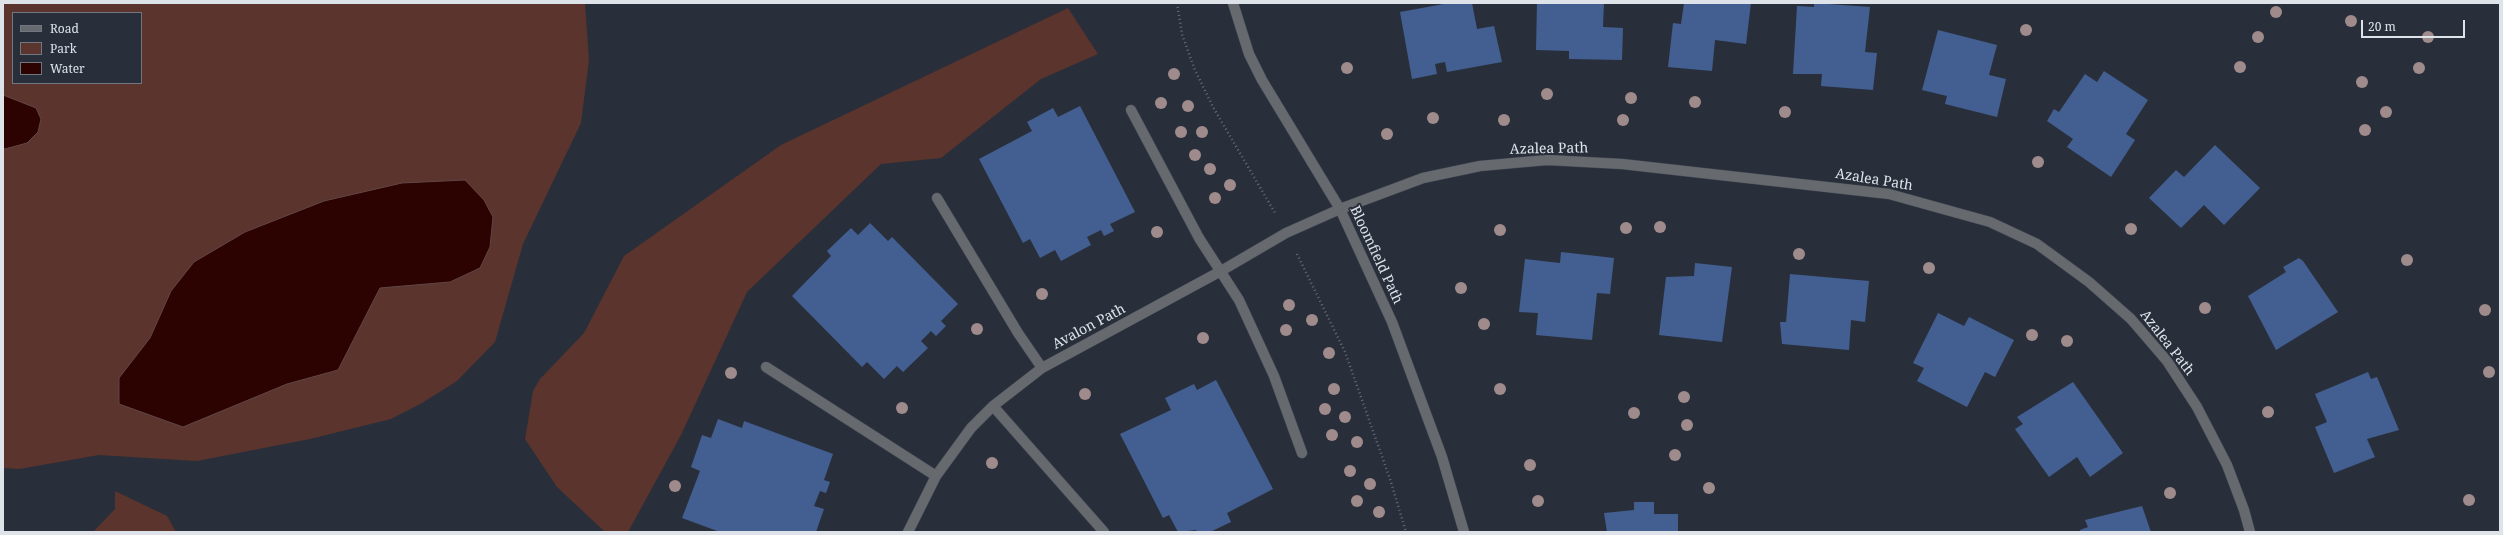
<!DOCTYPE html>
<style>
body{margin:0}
#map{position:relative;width:2503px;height:535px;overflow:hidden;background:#292f3a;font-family:"Noto Serif",serif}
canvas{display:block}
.frame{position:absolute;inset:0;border:4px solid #dee3ea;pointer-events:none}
.legend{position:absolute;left:12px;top:12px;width:130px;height:72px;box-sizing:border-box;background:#292f3a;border:1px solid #717780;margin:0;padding:5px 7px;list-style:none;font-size:12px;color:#dee3ea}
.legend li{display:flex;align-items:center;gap:8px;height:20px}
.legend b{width:20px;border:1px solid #717780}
.scale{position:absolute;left:2361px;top:20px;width:104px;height:18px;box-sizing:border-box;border:2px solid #dee3ea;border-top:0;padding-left:5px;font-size:12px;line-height:14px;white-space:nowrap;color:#dee3ea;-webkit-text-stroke:3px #292f3a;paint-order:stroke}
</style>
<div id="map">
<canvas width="2503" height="535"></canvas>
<div class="frame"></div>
<ul class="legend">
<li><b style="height:5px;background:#666a6f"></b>Road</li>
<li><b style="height:11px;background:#5a342d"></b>Park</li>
<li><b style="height:11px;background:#2c0300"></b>Water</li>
</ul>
<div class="scale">20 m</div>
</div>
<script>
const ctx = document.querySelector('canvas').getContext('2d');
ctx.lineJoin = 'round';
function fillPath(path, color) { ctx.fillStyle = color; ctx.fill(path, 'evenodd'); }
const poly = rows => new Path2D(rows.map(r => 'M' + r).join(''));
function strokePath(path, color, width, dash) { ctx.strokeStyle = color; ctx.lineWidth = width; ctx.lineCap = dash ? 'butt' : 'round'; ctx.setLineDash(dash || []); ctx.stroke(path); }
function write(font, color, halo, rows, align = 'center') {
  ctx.font = font + ' "Noto Serif",serif'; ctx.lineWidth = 4; ctx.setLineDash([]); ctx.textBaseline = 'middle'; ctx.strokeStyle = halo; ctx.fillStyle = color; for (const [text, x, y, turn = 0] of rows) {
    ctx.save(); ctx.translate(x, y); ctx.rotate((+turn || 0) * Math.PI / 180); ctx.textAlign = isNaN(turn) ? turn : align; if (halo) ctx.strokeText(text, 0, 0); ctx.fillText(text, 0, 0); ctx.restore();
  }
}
const green = poly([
 [3,3,585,3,589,60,581,123,523,244,495,342,457,381,422,403,391,419,310,439,197,461,99,455,19,469,3,468],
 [13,13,141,13,141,83,13,83],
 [1068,8,1098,54,1041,79,941,158,881,164,747,292,681,435,628,532,605,532,557,487,525,439,533,391,540,379,584,333,624,256,781,145],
 [115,491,167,516,176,532,93,532,115,509]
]);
const water = poly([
 [3,95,36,108,41,119,38,132,27,143,5,149,3,148,3,95],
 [465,180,484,200,493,217,490,247,480,268,450,282,380,288,338,370,287,384,183,427,119,404,119,378,150,338,171,291,194,262,245,232,324,201,402,183,465,180]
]);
const building = poly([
 [1449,3,1472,3,1477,29,1494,26,1502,62,1447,72,1445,62,1435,64,1437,74,1412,79,1400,12],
 [1537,3,1604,3,1603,27,1623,28,1622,60,1569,59,1569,51,1536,50],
 [1684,3,1751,3,1746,44,1715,40,1712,71,1668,67,1673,23,1681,24],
 [1814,3,1870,7,1865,52,1877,53,1873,90,1821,86,1822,74,1793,74,1797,6,1814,7],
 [1938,30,1997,45,1989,75,2006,79,1997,117,1945,104,1947,96,1922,90],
 [2104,71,2148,100,2126,134,2135,140,2111,177,2067,147,2073,139,2047,121,2054,109,2059,112,2085,74,2097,82],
 [1080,106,1135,212,1110,224,1114,231,1104,236,1101,230,1087,237,1091,245,1061,261,1055,250,1040,258,1030,239,1023,243,979,159,1032,131,1027,122,1053,108,1058,117],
 [2215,145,2260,188,2224,225,2204,205,2181,228,2149,198,2176,170,2184,177],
 [870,223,888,241,892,237,958,304,941,321,946,326,936,336,931,331,921,341,928,348,903,372,897,366,884,379,867,362,862,367,792,296,831,256,827,251,851,228,858,235],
 [1561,252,1614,258,1610,294,1597,293,1592,340,1536,335,1538,313,1519,312,1525,259,1560,263],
 [2299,258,2303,261,2338,312,2276,350,2248,296,2286,272,2283,267],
 [1695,263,1732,267,1722,342,1659,335,1666,277,1694,276],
 [1790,274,1869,281,1865,322,1851,320,1849,350,1782,344,1780,322,1786,322],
 [1938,313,1964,326,1969,317,2014,340,1995,377,1985,372,1967,407,1917,381,1924,368,1913,363],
 [2368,372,2371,379,2377,377,2399,430,2367,439,2375,457,2334,473,2315,427,2327,422,2315,394],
 [1216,380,1273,489,1227,513,1231,522,1210,532,1197,532,1196,530,1178,532,1169,515,1163,518,1120,434,1171,410,1165,398,1194,384,1197,390],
 [2073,382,2123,453,2090,477,2077,457,2049,477,2015,429,2023,424,2017,417],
 [718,419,742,428,744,421,833,454,824,480,830,482,826,493,820,491,814,506,824,509,816,532,720,532,682,518,700,471,691,467,702,435,711,438],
 [1634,502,1654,502,1654,514,1678,514,1678,532,1607,532,1604,513,1634,510],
 [2142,506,2151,532,2080,532,2080,530,2088,527,2085,520]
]);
const path = poly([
 [1177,3,1182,34,1194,68,1213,107,1275,213],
 [1297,254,1345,352,1390,479,1406,532]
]);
const minor = poly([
 [1233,3,1249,54,1262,80,1340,209,1392,322,1442,457,1464,532],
 [1131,110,1199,238,1239,300,1274,376,1302,453],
 [937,198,1018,333,1042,368],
 [766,367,936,476],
 [993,406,1104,532],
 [908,532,936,476,971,428,993,406,1042,368,1221,271,1286,233,1340,209,1423,178,1480,166,1547,160,1622,164,1889,194,1990,222,2037,244,2089,282,2131,319,2167,361,2197,407,2227,465,2244,510,2250,532]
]);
const trees = [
 [2276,12],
 [2351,21],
 [2026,30],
 [2258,37],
 [2428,37],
 [2240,67],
 [1347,68],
 [2419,68],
 [1174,74],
 [2362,82],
 [1547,94],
 [1631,98],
 [1695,102],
 [1161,103],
 [1188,106],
 [1785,112],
 [2386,112],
 [1433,118],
 [1504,120],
 [1623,120],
 [2365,130],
 [1181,132],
 [1202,132],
 [1387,134],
 [1195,155],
 [2038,162],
 [1210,169],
 [1230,185],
 [1215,198],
 [1660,227],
 [1626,228],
 [2131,229],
 [1500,230],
 [1157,232],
 [1799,254],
 [2407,260],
 [1929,268],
 [1461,288],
 [1042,294],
 [1289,305],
 [2205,308],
 [2485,310],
 [1312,320],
 [1484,324],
 [977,329],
 [1286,330],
 [2032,335],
 [1203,338],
 [2067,341],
 [1329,353],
 [2489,372],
 [731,373],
 [1334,389],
 [1500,389],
 [1085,394],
 [1684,397],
 [902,408],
 [1325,409],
 [2268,412],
 [1634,413],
 [1345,417],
 [1687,425],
 [1332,435],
 [1357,442],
 [1675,455],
 [992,463],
 [1530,465],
 [1350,471],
 [1370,484],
 [675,486],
 [1709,488],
 [2170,493],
 [2469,500],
 [1357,501],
 [1538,501],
 [1379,512]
];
const streetNames = [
 ["Azalea Path",1549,149,-1],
 ["Azalea Path",1874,180,9],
 ["Bloomfield Path",1376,255,65],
 ["Avalon Path",1089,327,-28],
 ["Azalea Path",2167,343,52]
];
fillPath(green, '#5a342d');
fillPath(water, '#2c0300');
strokePath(water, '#614646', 1);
fillPath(building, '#435f91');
strokePath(minor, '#464c56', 11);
strokePath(path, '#676c76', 2.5, [1, 3]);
strokePath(minor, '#666a6f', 10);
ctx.fillStyle = '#9f8b8b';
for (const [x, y] of trees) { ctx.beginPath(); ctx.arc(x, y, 6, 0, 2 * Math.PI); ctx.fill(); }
write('14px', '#dee3ea', '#292f3a', streetNames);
</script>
